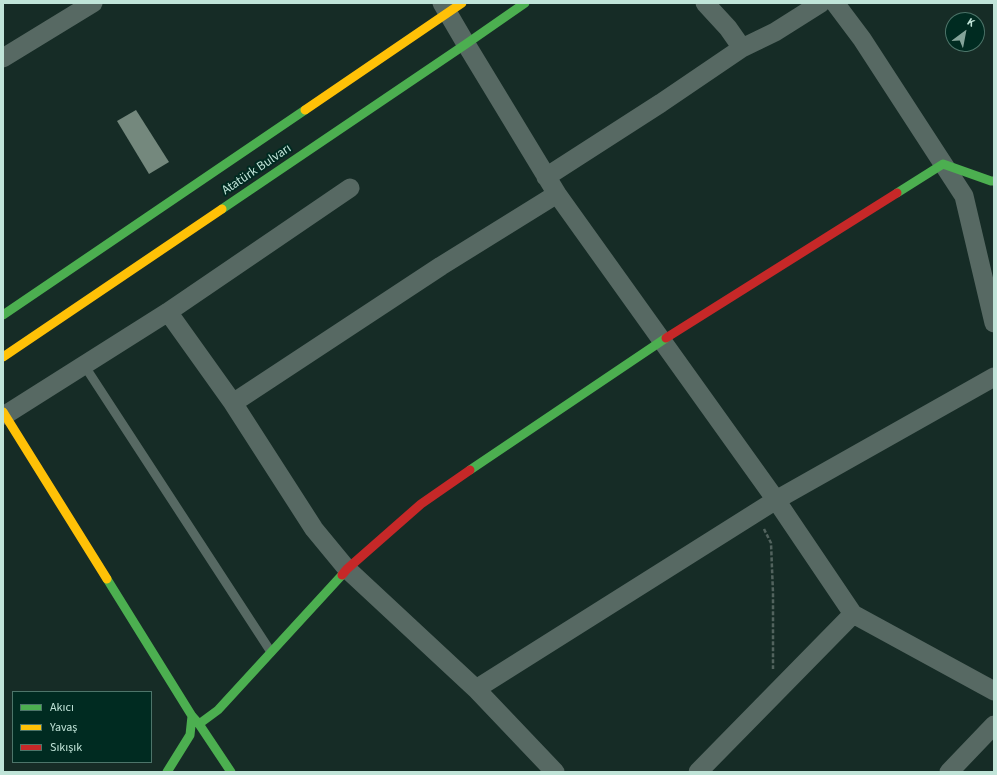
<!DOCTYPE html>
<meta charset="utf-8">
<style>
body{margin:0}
#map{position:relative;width:997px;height:775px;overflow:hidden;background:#162c26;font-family:"Source Sans 3",sans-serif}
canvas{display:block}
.frame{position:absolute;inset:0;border:4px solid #c0e4d8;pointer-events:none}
.legend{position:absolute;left:12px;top:691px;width:140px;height:72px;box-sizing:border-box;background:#002b21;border:1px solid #4d756a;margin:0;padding:5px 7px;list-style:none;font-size:12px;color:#c0e4d8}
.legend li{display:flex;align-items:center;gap:8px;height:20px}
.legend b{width:20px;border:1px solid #4d756a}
.north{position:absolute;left:945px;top:12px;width:40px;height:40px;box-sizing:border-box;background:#002b21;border:1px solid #4d756a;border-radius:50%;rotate:32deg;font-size:11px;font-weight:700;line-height:16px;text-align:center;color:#c0e4d8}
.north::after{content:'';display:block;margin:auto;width:14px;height:18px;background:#84a49a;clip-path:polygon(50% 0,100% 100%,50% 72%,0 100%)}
</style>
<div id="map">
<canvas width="997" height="775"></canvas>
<div class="frame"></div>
<ul class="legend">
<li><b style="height:5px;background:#4caf50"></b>Akıcı</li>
<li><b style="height:5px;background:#ffc107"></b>Yavaş</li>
<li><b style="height:5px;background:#c62828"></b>Sıkışık</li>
</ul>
<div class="north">K</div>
</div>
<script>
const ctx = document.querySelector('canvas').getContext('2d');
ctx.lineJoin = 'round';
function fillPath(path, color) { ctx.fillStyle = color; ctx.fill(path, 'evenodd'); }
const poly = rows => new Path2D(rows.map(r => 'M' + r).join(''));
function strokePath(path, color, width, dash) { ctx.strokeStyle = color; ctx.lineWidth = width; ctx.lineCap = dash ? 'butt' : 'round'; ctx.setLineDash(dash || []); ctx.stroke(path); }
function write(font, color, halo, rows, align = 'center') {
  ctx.font = font + ' "Source Sans 3",sans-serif'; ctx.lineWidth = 4; ctx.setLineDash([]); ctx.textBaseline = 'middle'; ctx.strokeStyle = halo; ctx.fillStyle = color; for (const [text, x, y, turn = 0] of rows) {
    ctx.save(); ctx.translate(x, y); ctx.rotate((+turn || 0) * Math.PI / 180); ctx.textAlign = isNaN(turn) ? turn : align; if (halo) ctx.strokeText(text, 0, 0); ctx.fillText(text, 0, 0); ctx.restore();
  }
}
const building = poly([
 [136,110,169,162,149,174,117,121]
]);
const path = poly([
 [764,529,771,543,773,593,773,669]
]);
const lane = poly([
 [84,365,271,652]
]);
const street = poly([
 [442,3,466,44,557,194,776,500,853,614,994,691],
 [705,3,728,28,742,48],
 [835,3,862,39,964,196,994,323],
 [3,58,93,3],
 [546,177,661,103,742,48,775,32,821,3],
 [168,312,233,403,314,529,347,569,476,689,555,772],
 [233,403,441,266,557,194],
 [5,415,168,312,350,188],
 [476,689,776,500,994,377],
 [698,772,853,614],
 [949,772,994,725]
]);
const fast = poly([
 [897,193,943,164,991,181,994,181],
 [222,209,466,44,525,3],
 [3,315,305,110],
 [470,470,666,338],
 [107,579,192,716,199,724,231,772],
 [199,724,218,710,342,575],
 [167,772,190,735,192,716]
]);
const slow = poly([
 [305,110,462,3],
 [3,357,222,209],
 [3,412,107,579]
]);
const jam = poly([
 [666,338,897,193],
 [342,575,347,569,421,504,470,470]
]);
const streetNames = [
 ["Atatürk Bulvarı",257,170,-34]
];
fillPath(building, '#74887d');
strokePath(path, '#52635e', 2.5, [4, 2]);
strokePath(lane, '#576963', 9);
strokePath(street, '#576963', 19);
strokePath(fast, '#4caf50', 9);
strokePath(slow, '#ffc107', 9);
strokePath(jam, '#c62828', 9);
write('13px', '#c0e4d8', '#002b21', streetNames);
</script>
